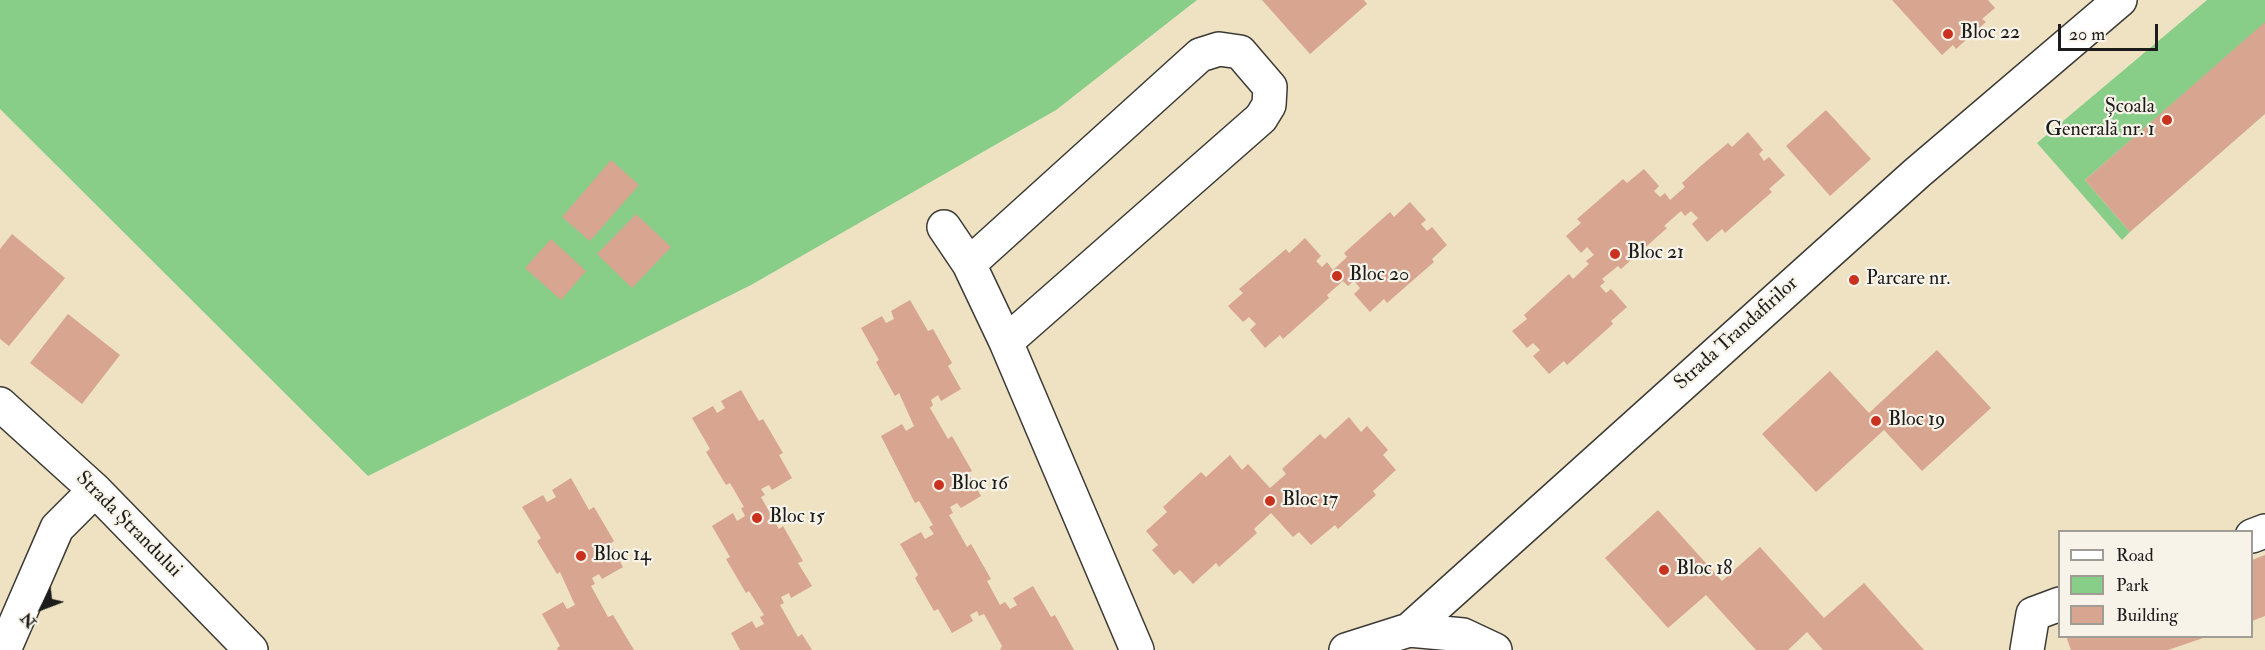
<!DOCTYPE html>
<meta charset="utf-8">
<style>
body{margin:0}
#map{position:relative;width:2265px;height:650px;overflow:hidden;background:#eee2c3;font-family:"IM FELL Double Pica",serif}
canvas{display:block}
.legend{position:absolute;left:2058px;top:530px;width:195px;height:108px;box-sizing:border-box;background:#f7f3e8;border:2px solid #9f9d96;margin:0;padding:8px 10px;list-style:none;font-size:18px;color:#1c1c1c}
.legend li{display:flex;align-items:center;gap:12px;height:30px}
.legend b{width:30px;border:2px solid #9f9d96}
.north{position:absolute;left:12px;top:578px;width:60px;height:60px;-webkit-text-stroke:4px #f7f3e8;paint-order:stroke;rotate:228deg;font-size:16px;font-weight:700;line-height:24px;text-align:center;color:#1c1c1c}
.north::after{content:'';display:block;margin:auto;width:21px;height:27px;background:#1c1c1c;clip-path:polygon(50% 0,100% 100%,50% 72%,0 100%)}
.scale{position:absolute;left:2058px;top:24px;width:100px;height:27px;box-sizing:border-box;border:3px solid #1c1c1c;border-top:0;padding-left:8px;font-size:18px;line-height:21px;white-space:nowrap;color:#1c1c1c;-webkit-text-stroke:4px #f7f3e8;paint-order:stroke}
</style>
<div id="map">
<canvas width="2265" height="650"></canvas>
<ul class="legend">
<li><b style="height:8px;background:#fff"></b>Road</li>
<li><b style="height:16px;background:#88ce88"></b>Park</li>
<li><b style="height:16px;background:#d7a590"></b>Building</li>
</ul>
<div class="north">N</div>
<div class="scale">20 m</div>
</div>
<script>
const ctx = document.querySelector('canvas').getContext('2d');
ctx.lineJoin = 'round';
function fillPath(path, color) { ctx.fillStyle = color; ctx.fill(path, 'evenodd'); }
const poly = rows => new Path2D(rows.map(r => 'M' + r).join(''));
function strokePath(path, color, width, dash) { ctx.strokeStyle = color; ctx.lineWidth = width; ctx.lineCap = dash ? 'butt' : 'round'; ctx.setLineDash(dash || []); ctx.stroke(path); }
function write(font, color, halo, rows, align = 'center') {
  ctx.font = font + ' "IM FELL Double Pica",serif'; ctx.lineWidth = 4.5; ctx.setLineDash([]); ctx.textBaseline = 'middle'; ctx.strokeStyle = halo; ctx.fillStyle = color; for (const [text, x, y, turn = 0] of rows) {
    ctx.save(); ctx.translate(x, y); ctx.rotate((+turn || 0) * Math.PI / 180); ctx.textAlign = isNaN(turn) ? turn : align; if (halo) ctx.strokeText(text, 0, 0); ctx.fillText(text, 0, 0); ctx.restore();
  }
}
const green = poly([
 [0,0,1197,0,1056,110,751,285,368,476,0,109],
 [2207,0,2265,0,2265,23,2085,180,2130,232,2122,240,2037,143]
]);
const building = poly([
 [1262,0,1364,0,1367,4,1310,54],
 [1892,0,1988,0,1995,8,1982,19,1986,22,1956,49,1953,45,1942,55],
 [2265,22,2265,114,2130,232,2085,180],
 [1826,110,1871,159,1830,196,1786,146],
 [1748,132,1763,150,1759,154,1764,161,1769,157,1785,175,1769,189,1772,192,1725,233,1722,229,1707,242,1692,224,1698,218,1691,211,1685,216,1681,211,1664,226,1667,228,1621,269,1618,266,1602,279,1605,282,1600,286,1606,293,1611,289,1627,307,1611,321,1613,324,1567,365,1564,361,1549,374,1533,356,1540,350,1533,343,1527,348,1512,331,1527,319,1524,315,1569,274,1573,279,1589,264,1586,261,1594,255,1587,247,1581,253,1566,236,1581,223,1577,219,1623,179,1627,183,1644,169,1659,186,1654,191,1660,197,1665,193,1670,200,1685,187,1682,183,1703,164,1728,143,1732,147],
 [611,160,639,185,590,241,562,217],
 [1410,202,1426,220,1421,224,1427,231,1432,227,1447,245,1432,259,1434,262,1387,303,1384,299,1370,312,1354,294,1360,288,1354,281,1348,286,1343,281,1327,295,1329,298,1283,339,1280,335,1265,348,1250,330,1256,324,1249,317,1243,322,1228,306,1243,293,1239,289,1286,249,1289,253,1305,238,1321,256,1316,261,1322,267,1327,262,1333,270,1347,257,1344,253,1390,212,1394,217],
 [636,214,671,247,632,288,597,254],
 [12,234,65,278,9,346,0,339,0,249],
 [551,239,586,271,561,300,525,268],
 [910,300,928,331,933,329,952,363,948,366,961,389,941,401,938,395,931,400,933,405,930,408,948,439,952,436,972,471,968,473,981,496,961,508,957,503,950,507,953,513,949,515,967,547,971,544,991,579,987,581,1000,605,1005,602,1010,609,1017,605,1013,598,1033,586,1051,617,1055,615,1074,650,1000,650,1002,646,984,614,979,616,977,611,970,615,973,621,952,633,938,609,934,611,915,578,918,575,900,544,921,532,925,539,934,534,929,527,933,525,919,501,915,503,881,436,902,424,906,431,914,426,899,393,895,396,876,362,879,360,861,328,882,316,886,323,894,319,891,311],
 [68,314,120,355,82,404,30,363],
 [1937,350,1991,408,1922,471,1884,430,1816,492,1762,434,1830,371,1869,413],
 [741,390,759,421,763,419,783,453,779,455,792,478,772,490,769,485,761,489,765,495,761,497,779,529,783,526,803,561,798,563,812,586,791,598,789,593,781,597,784,603,780,605,798,637,802,634,812,650,740,650,731,633,752,621,756,628,764,624,760,617,764,615,749,591,746,593,726,559,730,557,712,526,733,513,737,521,745,516,741,508,744,507,730,483,726,485,706,452,710,449,692,418,713,406,717,413,725,408,721,401],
 [1349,417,1361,432,1367,426,1388,450,1383,455,1396,470,1373,491,1376,495,1338,529,1335,525,1311,545,1299,532,1293,537,1271,513,1254,529,1257,533,1219,567,1216,563,1193,584,1180,570,1174,575,1152,550,1158,545,1146,531,1167,512,1163,507,1201,472,1206,477,1230,455,1242,470,1248,464,1270,488,1286,474,1282,469,1320,434,1325,439],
 [571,478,589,510,594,507,614,541,610,544,623,567,602,579,599,574,592,578,595,584,591,586,608,617,613,615,634,650,558,650,557,648,560,646,542,614,563,602,567,609,575,605,560,572,557,574,537,541,541,538,522,507,543,495,547,502,556,497,552,490],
 [1658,510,1722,581,1760,547,1824,618,1864,583,1924,650,1823,650,1807,632,1788,650,1756,650,1706,595,1668,628,1605,558],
 [2265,555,2265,616,2252,621,2252,560],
 [2066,636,2206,636,2206,637,2168,650,2071,650]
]);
const minor = poly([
 [944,227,969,264,1006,342,1137,650],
 [969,264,1200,55,1219,49,1240,52,1270,87,1269,105,1261,118,1006,342],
 [0,404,95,490,251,650],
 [2252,536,2265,531],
 [1409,630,1463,635,1495,650],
 [4,650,57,528,95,490],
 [1346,650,1409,630,1917,173,2120,0],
 [2027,650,2033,614,2060,604]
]);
const markers = [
 [1948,34,6,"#c8321e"],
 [2167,120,6,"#c8321e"],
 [1615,254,6,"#c8321e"],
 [1337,276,6,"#c8321e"],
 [1854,280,6,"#c8321e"],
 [1876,421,6,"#c8321e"],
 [939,485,6,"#c8321e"],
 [1270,501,6,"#c8321e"],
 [757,518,6,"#c8321e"],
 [581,556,6,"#c8321e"],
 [1664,570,6,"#c8321e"]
];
const poiNames = [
 ["Bloc 22",1960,34],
 ["Școala",2155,108,"right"],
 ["Generală nr. 1",2155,131,"right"],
 ["Bloc 21",1627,254],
 ["Bloc 20",1349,276],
 ["Parcare nr.",1866,280],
 ["Bloc 19",1888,421],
 ["Bloc 16",951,485],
 ["Bloc 17",1282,501],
 ["Bloc 15",769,518],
 ["Bloc 14",593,556],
 ["Bloc 18",1676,570]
];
const streetNames = [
 ["Strada Trandafirilor",1737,334,-42],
 ["Strada Ștrandului",128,525,45]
];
fillPath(green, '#88ce88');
fillPath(building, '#d7a590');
strokePath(minor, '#3c3a35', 36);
strokePath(minor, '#fff', 33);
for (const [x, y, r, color] of markers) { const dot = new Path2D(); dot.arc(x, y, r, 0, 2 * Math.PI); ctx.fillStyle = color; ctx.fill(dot); strokePath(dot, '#f7f3e8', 2); }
write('20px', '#1c1c1c', '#f7f3e8', poiNames, 'left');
write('20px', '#1c1c1c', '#f7f3e8', streetNames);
</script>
